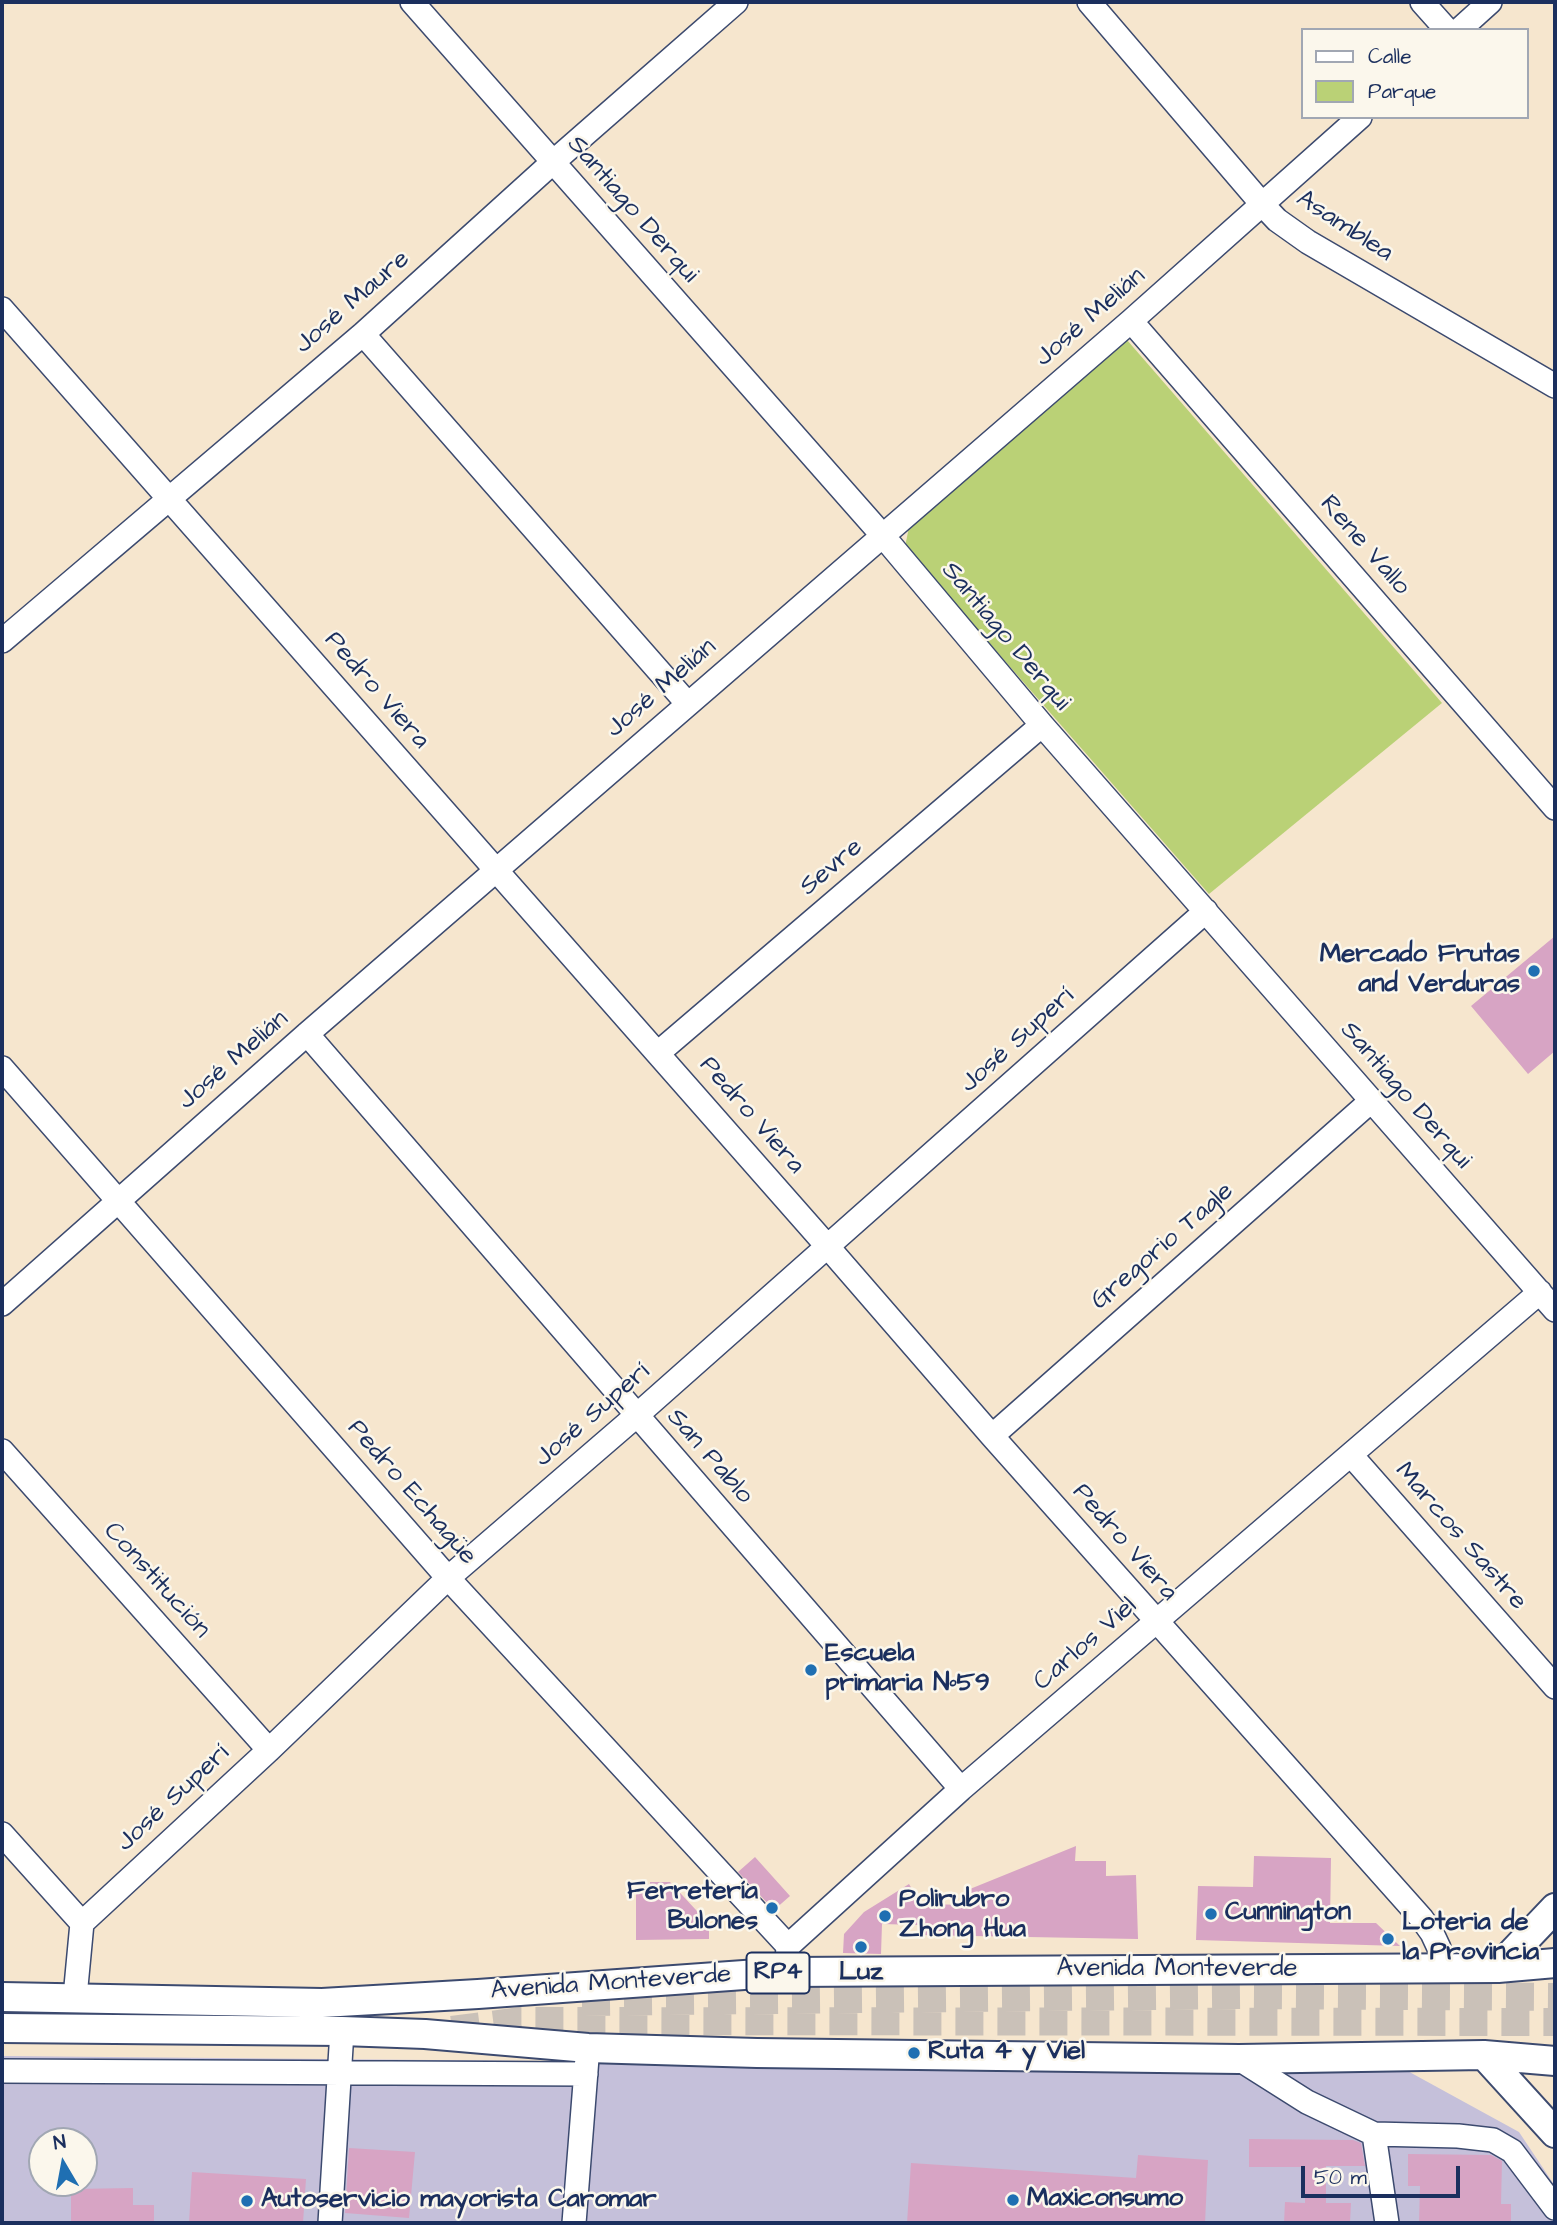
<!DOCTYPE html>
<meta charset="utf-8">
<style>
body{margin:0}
#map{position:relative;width:1557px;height:2225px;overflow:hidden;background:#f6e6ce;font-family:"Architects Daughter",sans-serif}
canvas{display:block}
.frame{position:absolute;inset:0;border:4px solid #1b2f5e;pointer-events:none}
.legend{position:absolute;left:1301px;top:28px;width:228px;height:91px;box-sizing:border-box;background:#fbf7ec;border:2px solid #a1a7b3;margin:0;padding:9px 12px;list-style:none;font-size:21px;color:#1b2f5e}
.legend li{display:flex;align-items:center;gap:14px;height:35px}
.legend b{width:35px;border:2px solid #a1a7b3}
.north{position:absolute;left:28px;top:2127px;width:70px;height:70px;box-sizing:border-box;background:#fbf7ec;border:2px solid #a1a7b3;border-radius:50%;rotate:350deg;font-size:19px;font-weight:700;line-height:28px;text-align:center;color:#1b2f5e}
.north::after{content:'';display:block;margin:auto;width:24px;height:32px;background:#1f6fb2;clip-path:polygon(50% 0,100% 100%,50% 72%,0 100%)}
.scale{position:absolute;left:1301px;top:2166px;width:159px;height:32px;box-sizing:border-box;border:4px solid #1b2f5e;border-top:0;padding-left:9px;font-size:21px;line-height:24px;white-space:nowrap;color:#1b2f5e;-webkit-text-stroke:5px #fbf7ec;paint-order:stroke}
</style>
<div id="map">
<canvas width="1557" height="2225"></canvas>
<div class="frame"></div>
<ul class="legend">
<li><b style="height:9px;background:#fff"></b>Calle</li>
<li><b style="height:19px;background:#bad176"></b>Parque</li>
</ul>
<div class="north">N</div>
<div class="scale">50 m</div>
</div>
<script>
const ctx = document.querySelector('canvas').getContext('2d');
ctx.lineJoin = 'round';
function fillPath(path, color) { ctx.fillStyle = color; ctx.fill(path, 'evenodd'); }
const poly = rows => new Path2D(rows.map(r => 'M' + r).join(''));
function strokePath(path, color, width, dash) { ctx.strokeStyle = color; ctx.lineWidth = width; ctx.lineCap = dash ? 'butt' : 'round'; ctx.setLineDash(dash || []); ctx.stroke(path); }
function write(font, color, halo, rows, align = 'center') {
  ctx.font = font + ' "Architects Daughter",sans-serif'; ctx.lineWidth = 5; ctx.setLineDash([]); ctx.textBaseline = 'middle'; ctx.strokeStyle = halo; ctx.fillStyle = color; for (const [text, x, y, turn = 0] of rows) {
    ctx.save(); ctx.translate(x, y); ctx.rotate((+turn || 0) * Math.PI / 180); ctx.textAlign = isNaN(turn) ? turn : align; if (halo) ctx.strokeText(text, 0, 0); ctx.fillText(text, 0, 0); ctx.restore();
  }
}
const industrial = poly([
 [2,2056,1404,2069,1519,2132,1555,2186,1555,2223,2,2223],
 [42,2141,84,2141,84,2183,42,2183]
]);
const green = poly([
 [1127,340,1442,703,1209,894,905,547,909,527]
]);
const building = poly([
 [1555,936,1555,1051,1528,1074,1471,1006],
 [1076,1846,1075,1861,1106,1861,1106,1876,1136,1875,1138,1939,918,1935,918,1925,882,1924,881,1954,843,1953,844,1934,864,1912,909,1884,921,1904,970,1905,970,1889],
 [1254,1856,1331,1858,1330,1923,1376,1923,1400,1946,1196,1940,1198,1886,1253,1887],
 [755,1857,790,1896,774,1910,738,1872],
 [650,1882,670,1882,709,1924,709,1939,636,1940,636,1888,650,1888],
 [1249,2139,1353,2140,1361,2143,1365,2166,1326,2166,1326,2203,1351,2203,1350,2223,1284,2223,1285,2202,1305,2203,1305,2167,1249,2167],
 [349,2148,415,2152,409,2218,345,2213],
 [1408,2154,1491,2155,1502,2161,1501,2204,1511,2204,1511,2223,1419,2223,1420,2186,1408,2186],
 [1138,2155,1208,2160,1205,2223,907,2223,911,2163,1136,2178],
 [192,2172,306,2179,303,2223,189,2223],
 [133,2188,133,2205,154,2205,154,2223,71,2223,71,2189]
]);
const majorTunnel = poly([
 [582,2002,1245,1995,1555,1997],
 [452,2030,521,2021,1555,2022]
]);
const minor = poly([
 [412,2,883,536,1042,725,1555,1310],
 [1089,2,1262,204,1277,220,1308,242,1555,386],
 [1422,2,1447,30],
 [1459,30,1490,2],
 [2,309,828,1247,992,1436,1422,1919,1432,1933,1439,1948,1444,1968],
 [1131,321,1555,808],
 [363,334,687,703],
 [2,641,363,334,552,163,736,2],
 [307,1034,961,1789],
 [658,1053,1042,725],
 [2,1068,448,1578,788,1946],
 [2,1304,307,1034,1131,321,1360,117],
 [992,1436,1371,1101],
 [2,1451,269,1750],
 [1351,1455,1555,1687],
 [2,1834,82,1923],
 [787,1962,788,1946,961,1789,1540,1292],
 [75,1997,82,1923,269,1750,448,1578,636,1416,1206,911],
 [1239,2059,1307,2102,1374,2134,1387,2223],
 [2,2071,586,2074],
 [1374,2134,1458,2136,1493,2140,1512,2151,1555,2208],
 [330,2223,342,2031],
 [574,2223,587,2058]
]);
const major = poly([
 [1498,1968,1555,1908],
 [2,1997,322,2003,478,1994,786,1972,1498,1968,1555,1963],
 [2,2028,342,2031,425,2034,588,2048,757,2053,1239,2059,1484,2055,1555,2061],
 [1484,2055,1555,2133]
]);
const markers = [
 [1534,971,7,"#1f6fb2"],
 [811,1670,7,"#1f6fb2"],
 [772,1908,7,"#1f6fb2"],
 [1211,1914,7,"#1f6fb2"],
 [885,1916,7,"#1f6fb2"],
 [1388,1939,7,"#1f6fb2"],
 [861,1947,7,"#1f6fb2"],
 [914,2053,7,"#1f6fb2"],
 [1013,2200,7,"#1f6fb2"],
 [247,2201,7,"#1f6fb2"]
];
const shields = [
 [778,1973,63]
];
const shieldNames = [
 ["RP4",778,1973]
];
const streetNames = [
 ["Santiago Derqui",632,210,49],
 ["Asamblea",1344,227,33],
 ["José Maure",353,303,-41],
 ["José Melián",1091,318,-41],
 ["Rene Vallo",1364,546,49],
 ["Santiago Derqui",1005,637,50],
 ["José Melián",662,689,-41],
 ["Pedro Viera",376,691,49],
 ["Sevre",832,868,-40],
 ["José Superí",1018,1041,-42],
 ["José Melián",234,1061,-41],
 ["Santiago Derqui",1405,1096,49],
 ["Pedro Viera",751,1116,49],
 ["Gregorio Tagle",1163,1247,-41],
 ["José Superí",593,1416,-41],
 ["San Pablo",709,1457,49],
 ["Pedro Echagüe",411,1493,49],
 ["Marcos Sastre",1460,1537,49],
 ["Pedro Viera",1124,1543,49],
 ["Constitución",156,1581,48],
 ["Carlos Viel",1086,1645,-41],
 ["José Superí",174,1799,-43],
 ["Avenida Monteverde",1177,1970],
 ["Avenida Monteverde",611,1984,-4]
];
const poiNames = [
 ["Mercado Frutas",1520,956,"right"],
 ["and Verduras",1520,986,"right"],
 ["Escuela",825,1655],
 ["primaria Nº59",825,1685],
 ["Ferretería",758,1893,"right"],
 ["Bulones",758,1923,"right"],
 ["Polirubro",899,1901],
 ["Zhong Hua",899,1931],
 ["Cunnington",1225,1914],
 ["Loteria de",1402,1924],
 ["la Provincia",1402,1954],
 ["Luz",861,1974,"center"],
 ["Ruta 4 y Viel",928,2053],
 ["Maxiconsumo",1027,2200],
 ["Autoservicio mayorista Caromar",261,2201]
];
fillPath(industrial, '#c5c0da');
fillPath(green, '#bad176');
fillPath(building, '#d7a4c4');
strokePath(majorTunnel, '#cac1b8', 28, [28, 14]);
strokePath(minor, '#3c4a6f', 26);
strokePath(major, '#3c4a6f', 32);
strokePath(minor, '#fff', 23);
strokePath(major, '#fff', 28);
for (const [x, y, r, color] of markers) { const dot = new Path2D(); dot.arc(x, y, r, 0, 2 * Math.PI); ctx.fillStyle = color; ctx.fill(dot); strokePath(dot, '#fbf7ec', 2.5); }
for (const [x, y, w] of shields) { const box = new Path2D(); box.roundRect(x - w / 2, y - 20.5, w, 41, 5); ctx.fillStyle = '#fbf7ec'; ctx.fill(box); strokePath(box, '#1b2f5e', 2); }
write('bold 24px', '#1b2f5e', null, shieldNames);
write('26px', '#1b2f5e', '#fbf7ec', streetNames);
write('bold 26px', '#1b2f5e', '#fbf7ec', poiNames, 'left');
</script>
